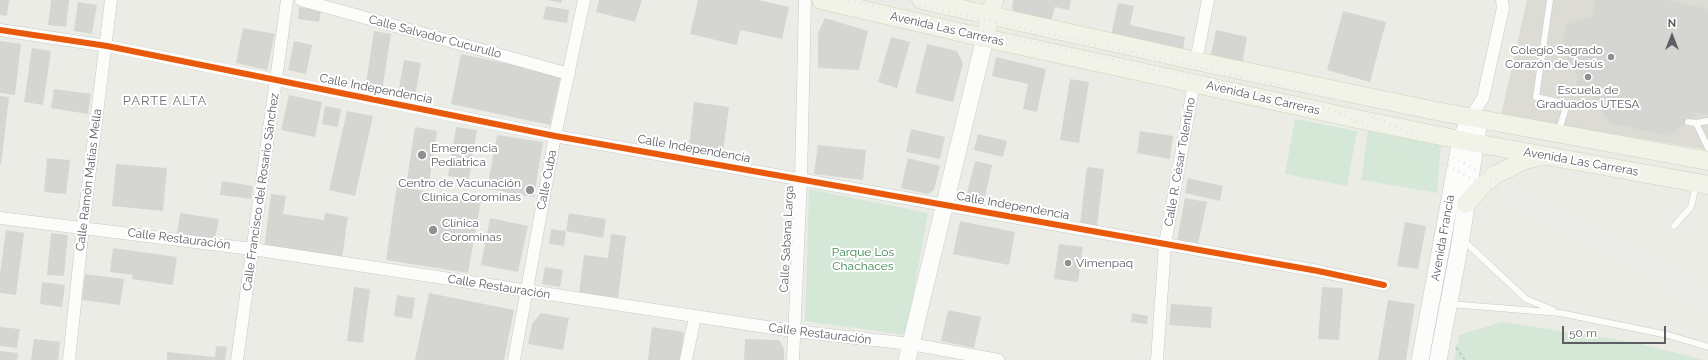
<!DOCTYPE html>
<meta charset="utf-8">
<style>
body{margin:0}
#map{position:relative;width:1708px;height:360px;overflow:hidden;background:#ecece7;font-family:Raleway,sans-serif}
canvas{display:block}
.north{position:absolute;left:1652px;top:16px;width:40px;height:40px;-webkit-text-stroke:3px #fff;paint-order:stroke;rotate:0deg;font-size:11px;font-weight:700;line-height:16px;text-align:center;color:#5c5e64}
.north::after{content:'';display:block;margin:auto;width:14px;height:18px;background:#5c5e64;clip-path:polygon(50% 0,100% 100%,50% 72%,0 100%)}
.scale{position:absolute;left:1562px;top:326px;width:104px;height:18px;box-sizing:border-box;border:2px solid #5c5e64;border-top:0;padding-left:5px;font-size:12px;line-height:14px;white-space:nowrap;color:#5c5e64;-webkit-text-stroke:3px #fff;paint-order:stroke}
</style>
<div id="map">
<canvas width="1708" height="360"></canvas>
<div class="north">N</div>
<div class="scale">50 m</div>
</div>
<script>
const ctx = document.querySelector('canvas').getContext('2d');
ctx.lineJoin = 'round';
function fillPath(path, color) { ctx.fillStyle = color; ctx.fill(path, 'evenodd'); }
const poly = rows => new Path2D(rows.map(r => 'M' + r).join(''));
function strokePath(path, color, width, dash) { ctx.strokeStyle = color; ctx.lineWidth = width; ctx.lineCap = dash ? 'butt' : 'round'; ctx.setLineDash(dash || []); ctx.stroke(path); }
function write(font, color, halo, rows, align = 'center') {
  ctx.font = font + ' Raleway,sans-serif'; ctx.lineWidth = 4; ctx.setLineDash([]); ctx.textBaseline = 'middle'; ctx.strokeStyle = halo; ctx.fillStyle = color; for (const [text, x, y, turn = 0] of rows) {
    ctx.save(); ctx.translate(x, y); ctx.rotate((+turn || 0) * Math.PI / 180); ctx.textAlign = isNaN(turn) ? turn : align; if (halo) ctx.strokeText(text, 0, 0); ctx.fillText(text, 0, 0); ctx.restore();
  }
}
const education = poly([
 [1527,0,1708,0,1708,150,1501,115]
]);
const green = poly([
 [1295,119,1357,131,1347,186,1285,174],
 [1368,130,1441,144,1437,193,1361,180],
 [809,189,928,213,906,335,805,321],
 [1502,322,1633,342,1704,360,1454,360,1459,335]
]);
const building = poly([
 [0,0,9,0,7,16,0,15],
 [51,0,69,0,66,27,48,25],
 [548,0,562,0,561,3],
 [599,0,642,0,635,22,596,12],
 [698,0,758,0,789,7,782,39,740,30,737,45,690,34],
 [1013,0,1071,0,1069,10,1055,7,1050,25,1016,14,1012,8],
 [1595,0,1665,0,1708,9,1708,115,1699,113,1669,136,1610,123,1590,92,1575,89,1578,76,1562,51,1566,25,1592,17],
 [78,2,97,5,92,34,74,31],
 [1118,3,1134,6,1130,25,1185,37,1183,51,1111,36],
 [546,6,569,10,567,23,543,19],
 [299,7,321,11,319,22,298,19],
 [1343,11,1386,22,1370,82,1327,70],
 [825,18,868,31,859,70,818,68,818,33],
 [243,28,275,34,267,70,236,63],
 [1216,30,1247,37,1242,65,1210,59],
 [374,31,391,34,382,91,365,89],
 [891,37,910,42,897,88,878,82],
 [0,41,21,44,15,95,0,93],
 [294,41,312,45,306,74,288,70],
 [927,44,957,51,963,63,953,102,915,93],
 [32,48,51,51,43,105,24,102],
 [461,54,561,75,550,125,451,104],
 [996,57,1046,69,1037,112,1023,109,1028,84,992,76],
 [404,60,421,63,415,97,398,94],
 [1070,79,1089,82,1079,143,1060,140],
 [54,89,91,94,88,114,51,108],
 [289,95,322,102,315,137,281,130],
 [0,96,9,97,1,165,0,165],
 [694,102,729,107,723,151,689,147],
 [325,106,341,109,338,127,322,124],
 [347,111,373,116,355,196,329,190],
 [415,127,437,131,429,183,407,180],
 [456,127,477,130,469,179,448,176],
 [911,129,945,137,940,159,906,152],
 [1140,131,1173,136,1170,159,1137,153],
 [978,134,1007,141,1003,157,974,150],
 [497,135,543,142,534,197,487,189],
 [818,145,866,150,863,180,814,174],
 [47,158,70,160,66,194,44,192],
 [908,158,940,166,934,190,928,194,901,188],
 [975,161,992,165,985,197,967,193],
 [116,164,167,168,163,211,112,206],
 [1087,167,1104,169,1097,226,1080,224],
 [1188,178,1223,186,1220,201,1185,193],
 [222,181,253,186,251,199,220,195],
 [397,186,481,201,468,273,386,260],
 [271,194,286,196,283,214,324,220,325,213,348,217,342,258,264,248],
 [1185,198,1207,202,1198,244,1177,240],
 [180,213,219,219,215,239,177,233],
 [569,213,606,219,603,238,566,231,564,246,549,244,551,229,566,231],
 [490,218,528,226,518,272,481,265],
 [960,221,1015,232,1009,265,953,254],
 [1405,222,1426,226,1418,269,1397,266],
 [6,230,24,233,16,295,0,293,0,274],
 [51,233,68,235,64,276,47,275],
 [611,234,626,236,618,298,579,293,584,255,608,258],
 [1059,244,1083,247,1078,282,1054,279],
 [113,248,177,257,173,285,132,279,133,275,110,272],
 [545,267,563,270,560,287,542,284],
 [85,274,124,279,120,305,82,300],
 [42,282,65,285,62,307,40,304],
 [354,287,370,289,363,343,347,341],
 [1322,287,1343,288,1339,340,1318,339],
 [429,293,514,310,504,360,415,360],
 [397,295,415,298,412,319,394,316],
 [1388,300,1415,304,1406,360,1378,360],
 [1171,304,1212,307,1211,328,1169,325],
 [948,310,981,317,974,348,941,341],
 [541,313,569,318,563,350,528,344,532,324],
 [1132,313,1148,316,1147,324,1131,322],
 [0,327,20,329,17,348,0,346],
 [652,327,684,332,680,360,648,360],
 [34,339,60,342,58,360,31,360],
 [745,339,779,340,784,349,784,360,744,360],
 [216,346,227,347,225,360,167,360,167,352,215,357],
 [0,351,18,353,17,360,0,360]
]);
const path = poly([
 [1456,347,1465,360]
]);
const service = poly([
 [1550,0,1536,97,1567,104],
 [1688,122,1696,123,1708,148],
 [1696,123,1708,121],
 [1558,133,1567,104,1600,107],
 [1674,226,1691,207,1696,185],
 [1463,240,1526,299,1553,310],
 [1450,304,1560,313,1668,335,1708,347]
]);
const minor = poly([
 [301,0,569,74],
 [0,30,107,46,555,136,1318,271,1384,285],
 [1196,61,1208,0],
 [1470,118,1483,98,1503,8,1502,0],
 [0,218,252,249,793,331,911,344,998,360],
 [69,360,83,227,111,0],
 [237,360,287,0],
 [514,360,555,136,584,0],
 [686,360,695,317],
 [793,360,801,179,805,0],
 [1157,360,1165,244,1194,83]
]);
const secondary = poly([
 [907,360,985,38],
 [1420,360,1461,140,1470,118],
 [1438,360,1461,238,1479,120]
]);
const primary = poly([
 [821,0,985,38,1357,119,1475,143,1708,185],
 [921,0,1196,61,1436,111,1708,161],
 [987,28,994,0],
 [1466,204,1484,184,1495,175,1525,160,1542,156]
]);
const rail = poly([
 [849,0,982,31,1305,102,1333,110,1401,141,1665,281,1708,311],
 [896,0,1308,92,1334,99,1386,122,1481,172,1670,274,1708,300]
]);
const cycleway = poly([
 [0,30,107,46,555,136,1318,271,1384,285]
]);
const markers = [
 [1611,57,4,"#8e9092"],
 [1588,77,4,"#8e9092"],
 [422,155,5,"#8e9092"],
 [530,190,5,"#8e9092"],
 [433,230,5,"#8e9092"],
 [1068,263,4,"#8e9092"]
];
const streetNames = [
 ["Avenida Las Carreras",947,29,13],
 ["Calle Salvador Cucurullo",435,37,15],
 ["Calle Independencia",376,89,11],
 ["Avenida Las Carreras",1263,98,13],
 ["Calle Independencia",694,149,10],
 ["Calle R. César Tolentino",1180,162,-80],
 ["Avenida Las Carreras",1581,162,10],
 ["Calle Ramón Matías Mella",89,180,-83],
 ["Calle Cuba",547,180,-79],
 ["Calle Francisco del Rosario Sánchez",261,192,-82],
 ["Calle Independencia",1013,206,10],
 ["Avenida Francia",1443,238,-80],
 ["Calle Restauración",179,239,7],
 ["Calle Sabana Larga",787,239,-87],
 ["Calle Restauración",499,287,9],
 ["Calle Restauración",820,334,7]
];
const poiNames = [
 ["Colegio Sagrado",1603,50,"right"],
 ["Corazón de Jesús",1603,64,"right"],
 ["Escuela de",1588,90,"center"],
 ["Graduados UTESA",1588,104,"center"],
 ["Emergencia",431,148],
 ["Pediatrica",431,162],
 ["Centro de Vacunación",521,183,"right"],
 ["Clínica Corominas",521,197,"right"],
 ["Clínica",442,223],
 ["Corominas",442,237],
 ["Vimenpaq",1076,263]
];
const parkNames = [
 ["Parque Los",863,252],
 ["Chachaces",863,266]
];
const neighbourhoodNames = [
 ["PARTE ALTA",165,101]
];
fillPath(education, '#dcdcd5');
fillPath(green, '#d5e8d8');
fillPath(building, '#d5d5d2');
strokePath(service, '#c8c9c7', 7);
strokePath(minor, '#c8c9c7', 13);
strokePath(secondary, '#c9c9c8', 18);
strokePath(primary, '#d2d2b7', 19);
strokePath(path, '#c8cdcb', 2.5, [4, 2]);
strokePath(service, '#fcfcfb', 6);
strokePath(minor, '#fcfcfb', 12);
strokePath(secondary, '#fcfcfb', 17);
strokePath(primary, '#f1f2e8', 18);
strokePath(rail, '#e4e4e4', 3, [1, 5]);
strokePath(cycleway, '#e8590c', 6);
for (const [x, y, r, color] of markers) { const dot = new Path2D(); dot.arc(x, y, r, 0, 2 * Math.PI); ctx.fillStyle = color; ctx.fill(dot); strokePath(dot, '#fff', 1.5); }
write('12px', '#5c5e64', '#fff', streetNames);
write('12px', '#5c5e64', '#fff', poiNames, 'left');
write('12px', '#3b8550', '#fff', parkNames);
ctx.letterSpacing = '1px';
write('13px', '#6d7076', '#fff', neighbourhoodNames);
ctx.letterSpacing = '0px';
</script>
